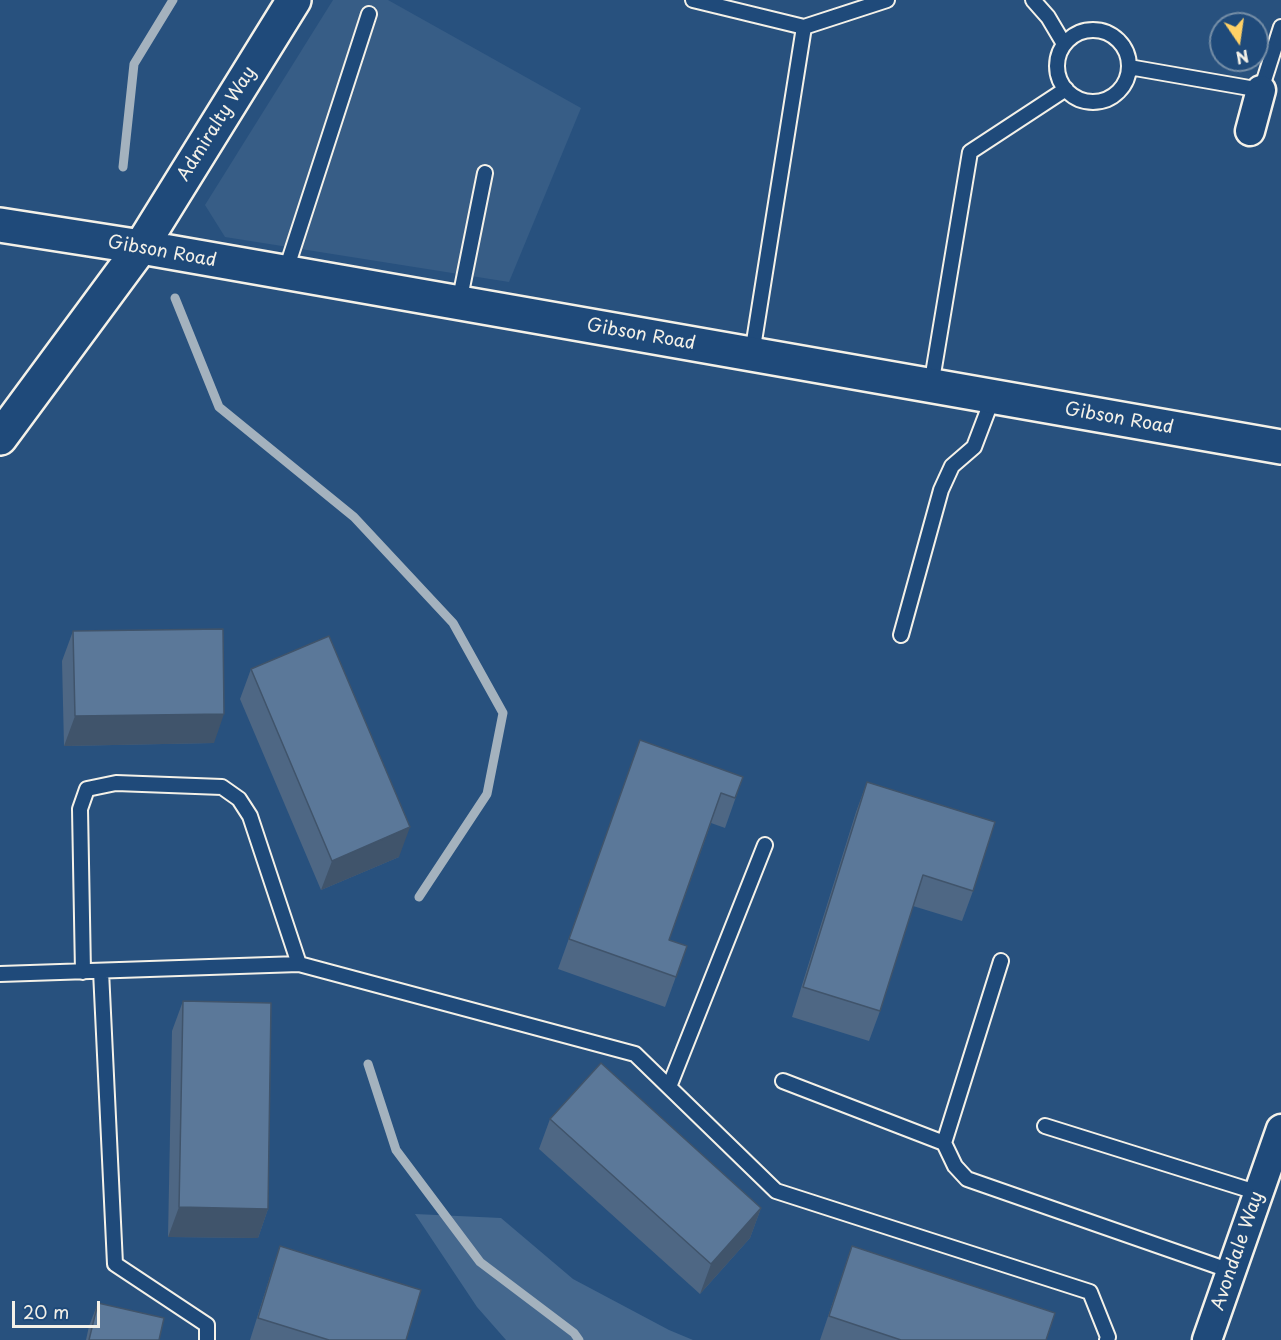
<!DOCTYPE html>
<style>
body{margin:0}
#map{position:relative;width:1281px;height:1340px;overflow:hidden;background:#28517e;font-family:"Playpen Sans",sans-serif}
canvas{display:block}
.north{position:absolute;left:1209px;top:12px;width:60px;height:60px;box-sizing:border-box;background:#1f4a7a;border:2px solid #748da6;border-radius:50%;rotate:167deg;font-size:16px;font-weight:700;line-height:24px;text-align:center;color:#f4f1e8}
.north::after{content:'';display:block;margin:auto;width:21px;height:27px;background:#ffd166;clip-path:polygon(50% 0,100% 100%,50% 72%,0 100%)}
.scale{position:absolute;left:12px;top:1301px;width:88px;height:27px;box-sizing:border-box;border:3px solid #f4f1e8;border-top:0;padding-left:8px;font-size:18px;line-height:21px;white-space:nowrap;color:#f4f1e8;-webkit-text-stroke:4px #1f4a7a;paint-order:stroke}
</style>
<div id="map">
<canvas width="1281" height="1340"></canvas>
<div class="north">N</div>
<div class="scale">20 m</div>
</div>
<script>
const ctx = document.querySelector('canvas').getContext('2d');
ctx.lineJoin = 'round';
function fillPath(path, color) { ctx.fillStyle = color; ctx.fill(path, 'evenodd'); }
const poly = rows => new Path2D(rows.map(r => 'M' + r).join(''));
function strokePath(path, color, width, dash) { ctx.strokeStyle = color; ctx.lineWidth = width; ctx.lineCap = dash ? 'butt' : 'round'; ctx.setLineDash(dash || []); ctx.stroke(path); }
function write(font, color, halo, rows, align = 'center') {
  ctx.font = font + ' "Playpen Sans",sans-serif'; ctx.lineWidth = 4.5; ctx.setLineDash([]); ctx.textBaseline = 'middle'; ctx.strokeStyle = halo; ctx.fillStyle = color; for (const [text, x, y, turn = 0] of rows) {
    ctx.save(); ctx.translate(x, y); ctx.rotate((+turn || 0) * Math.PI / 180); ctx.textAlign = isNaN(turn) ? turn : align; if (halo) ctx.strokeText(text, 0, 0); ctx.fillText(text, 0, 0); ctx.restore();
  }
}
const built = poly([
 [333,0,388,0,581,108,509,282,225,237,205,205]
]);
const green = poly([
 [415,1214,501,1218,573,1279,669,1330,693,1340,506,1340,477,1307]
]);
const stream = poly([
 [123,167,134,64,173,0],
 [175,298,219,407,354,517,453,623,503,713,487,794,419,897],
 [368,1064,396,1150,480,1262,574,1333,579,1340]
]);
const lane = poly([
 [693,0,804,27,887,0],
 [1033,0,1048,17,1064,44],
 '1057 66a36 36 0 1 1 72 0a36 36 0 1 1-72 0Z',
 [1129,67,1261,90,1281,27],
 [285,273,369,14],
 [459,303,485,173],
 [752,354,804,27],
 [931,386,970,152,1066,89],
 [901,635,941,490,952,466,974,447,993,397],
 [1001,961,944,1143,955,1166,967,1179,1231,1271],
 [101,971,115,1264,207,1325,207,1340],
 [83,972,80,809,87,789,116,783,222,787,239,799,250,816,299,964],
 [0,974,299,964,635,1054,776,1191,1090,1292,1108,1337,1107,1340],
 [783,1081,944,1143],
 [669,1087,765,845],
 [1045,1126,1259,1193]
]);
const street = poly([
 [1250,131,1261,90],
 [1207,1340,1281,1129]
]);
const secondary = poly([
 [0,225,141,247,1281,447],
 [0,438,141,247,294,0]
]);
const wall = poly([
 [73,631,214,743,64,746,62,661],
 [251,669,399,857,321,890,240,699],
 [640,740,743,777,725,828,711,823,669,940,687,946,665,1007,558,969],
 [867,782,973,891,962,921,913,906,880,1011,869,1041,792,1017,856,812],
 [183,1001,268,1209,258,1238,168,1237,172,1031],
 [550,1119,761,1208,750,1238,700,1294,539,1149],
 [280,1246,406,1340,250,1340,272,1270],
 [852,1246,1046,1340,820,1340],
 [98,1303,159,1340,86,1340,89,1326]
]);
const shadedWall = poly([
 [224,714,214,743,64,746,75,716],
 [410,827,399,857,321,890,332,861],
 [179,1207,268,1209,258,1238,168,1237],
 [761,1208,750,1238,700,1294,711,1264]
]);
const building = poly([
 [223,629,224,714,75,716,73,631,223,629],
 [329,636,410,827,332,861,251,669,329,636],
 [640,740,743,777,735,798,721,793,669,940,687,946,676,977,569,939,640,740],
 [867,782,995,822,973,891,923,875,880,1011,803,987,867,782],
 [183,1001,271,1003,268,1209,179,1207,183,1001],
 [601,1063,761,1208,711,1264,550,1119,601,1063],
 [280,1246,421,1290,406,1340,329,1340,258,1318,280,1246],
 [852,1246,1055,1313,1046,1340,901,1340,829,1316,852,1246],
 [98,1303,164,1318,159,1340,89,1340,98,1303]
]);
const streetNames = [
 ["Admiralty Way",217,124,-58],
 ["Gibson Road",162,252,10],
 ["Gibson Road",641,335,10],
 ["Gibson Road",1119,419,10],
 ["Avondale Way",1238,1251,-71]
];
fillPath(built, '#375d86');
fillPath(green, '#45688e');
strokePath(stream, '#a4b2be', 9);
strokePath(lane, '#f4f1e8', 18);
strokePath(street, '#f4f1e8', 33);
strokePath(secondary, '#f4f1e8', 38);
strokePath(lane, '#1f4a7a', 14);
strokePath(street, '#1f4a7a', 28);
strokePath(secondary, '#1f4a7a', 33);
fillPath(wall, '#4e6784');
fillPath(shadedWall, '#40546b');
fillPath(building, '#5b7899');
strokePath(building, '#40546b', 1.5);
write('18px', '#f4f1e8', '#1f4a7a', streetNames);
</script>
